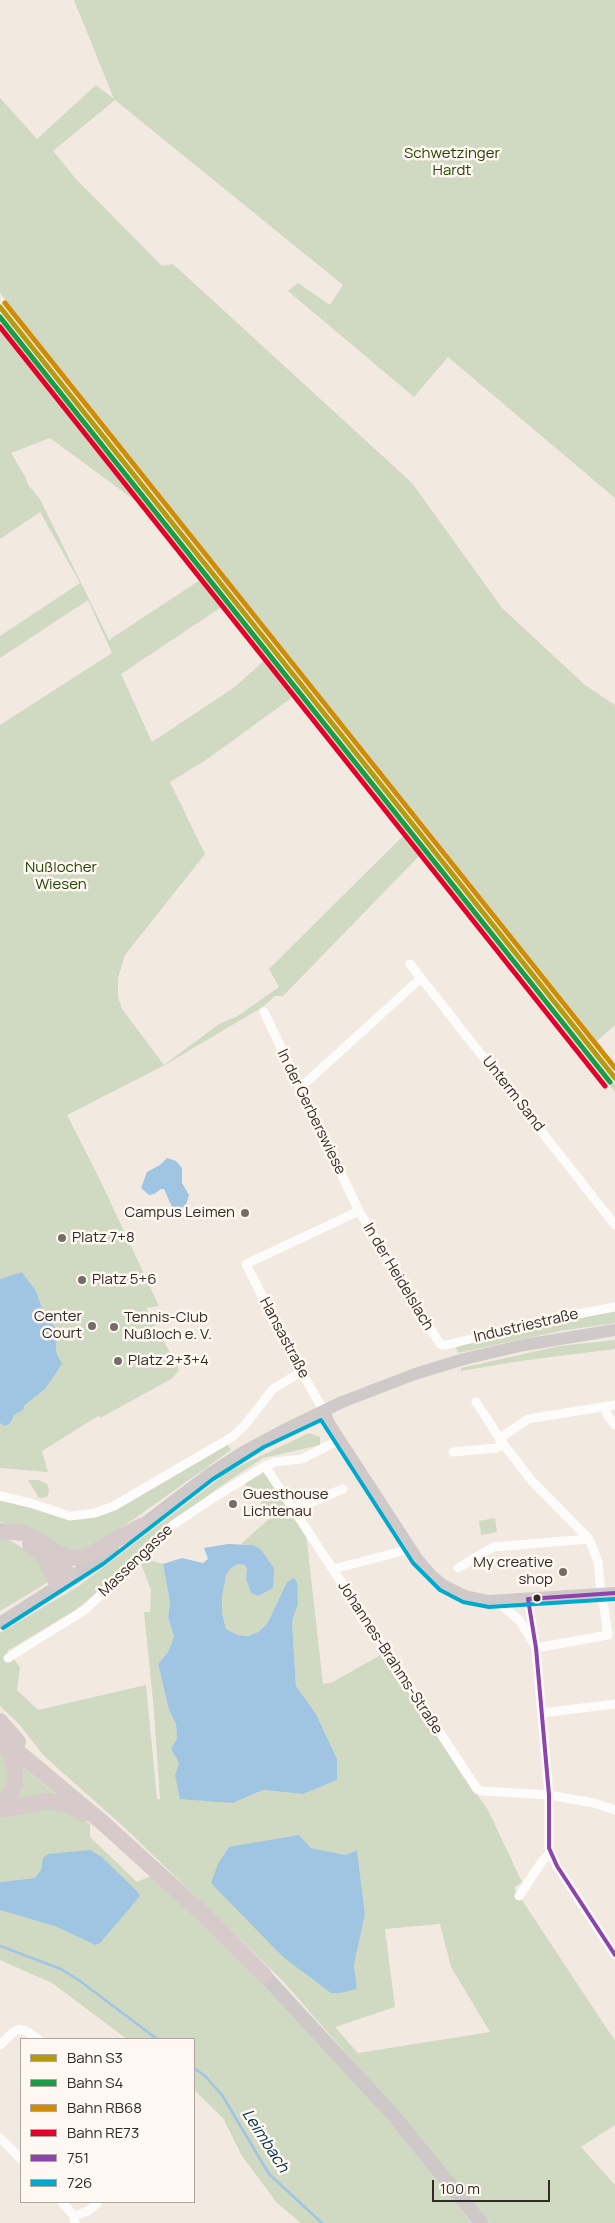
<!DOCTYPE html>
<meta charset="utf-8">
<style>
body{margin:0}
#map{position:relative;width:615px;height:2223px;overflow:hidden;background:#f2e9e1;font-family:Manrope,sans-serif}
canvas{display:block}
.legend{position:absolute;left:20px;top:2038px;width:175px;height:165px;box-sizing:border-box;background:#fff8f2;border:1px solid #ada6a0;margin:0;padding:6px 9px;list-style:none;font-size:15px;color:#312b25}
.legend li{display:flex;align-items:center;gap:10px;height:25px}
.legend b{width:25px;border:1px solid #ada6a0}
.scale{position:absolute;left:432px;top:2180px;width:118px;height:22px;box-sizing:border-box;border:2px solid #312b25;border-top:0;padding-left:6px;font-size:15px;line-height:18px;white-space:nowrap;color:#312b25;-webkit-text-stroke:4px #fff8f2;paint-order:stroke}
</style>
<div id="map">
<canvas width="615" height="2223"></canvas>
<ul class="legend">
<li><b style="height:6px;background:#b59b10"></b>Bahn S3</li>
<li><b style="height:6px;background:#1a9d47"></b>Bahn S4</li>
<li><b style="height:6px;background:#cf8d07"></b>Bahn RB68</li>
<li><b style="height:6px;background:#e4002b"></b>Bahn RE73</li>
<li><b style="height:6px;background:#8e44ad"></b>751</li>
<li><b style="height:6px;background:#00a9ce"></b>726</li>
</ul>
<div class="scale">100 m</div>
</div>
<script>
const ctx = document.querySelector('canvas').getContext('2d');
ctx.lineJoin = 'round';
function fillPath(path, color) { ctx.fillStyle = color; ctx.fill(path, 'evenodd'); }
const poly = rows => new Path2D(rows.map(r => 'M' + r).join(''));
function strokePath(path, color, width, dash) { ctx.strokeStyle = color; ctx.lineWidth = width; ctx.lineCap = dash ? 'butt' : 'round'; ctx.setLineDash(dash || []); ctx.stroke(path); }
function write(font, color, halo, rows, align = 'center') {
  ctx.font = font + ' Manrope,sans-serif'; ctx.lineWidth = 5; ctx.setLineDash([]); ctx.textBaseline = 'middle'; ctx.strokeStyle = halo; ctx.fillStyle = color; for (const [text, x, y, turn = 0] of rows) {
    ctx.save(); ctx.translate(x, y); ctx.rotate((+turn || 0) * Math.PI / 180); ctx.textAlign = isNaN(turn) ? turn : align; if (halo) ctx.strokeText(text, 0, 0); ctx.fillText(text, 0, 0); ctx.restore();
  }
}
const green = poly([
 [74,0,615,0,615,498,448,357,414,397,288,291,298,283,330,305,343,285,115,100,53,151,76,179,162,266,173,264,412,483,502,608,585,685,615,705,615,1025,597,1041,0,293,0,98,37,139,96,85,114,99],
 [0,314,615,1085,615,1092,519,971,421,854,283,996,275,996,264,1006,165,1065,67,1115,101,1182,159,1306,146,1308,179,1370,173,1378,100,1418,99,1416,93,1419,42,1451,48,1472,0,1468,0,1423,4,1426,10,1424,14,1415,23,1410,25,1405,45,1389,60,1360,56,1352,57,1330,42,1308,36,1291,22,1272,0,1279,0,725,112,653,88,600,0,658,0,636,80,583,40,512,0,539],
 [50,438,137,502,203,578,109,640,40,499,28,485,26,478,11,453],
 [223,606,267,658,235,687,152,742,121,674],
 [294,696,373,790,403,836,269,969,279,987,238,1016,219,1024,164,1065,122,1009,118,997,118,978,125,955,205,854,170,782,206,760],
 [615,1311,615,1323,560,1331,458,1353,455,1345,495,1335],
 [615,1340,615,1349,520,1361,461,1371,461,1368,560,1346],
 [309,1433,320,1437,320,1445,263,1458,215,1490,153,1539,94,1595,74,1611,7,1651,20,1667,17,1690,38,1710,146,1685,157,1799,160,1799,154,1711,144,1612,150,1612,151,1589,141,1564,145,1559,163,1564,170,1603,168,1617,174,1637,168,1652,158,1664,169,1710,176,1724,177,1738,171,1749,179,1763,175,1775,208,1800,233,1803,263,1790,303,1794,337,1780,337,1759,316,1714,296,1686,292,1621,298,1604,287,1582,267,1624,258,1632,250,1636,238,1635,226,1629,222,1613,222,1597,226,1575,231,1568,238,1564,245,1565,247,1569,246,1579,251,1593,258,1596,253,1545,241,1544,272,1516,244,1483,263,1471,306,1533,323,1684,333,1682,384,1653,460,1771,488,1810,522,1882,514,1888,615,2041,615,2125,581,2147,615,2185,615,2223,489,2223,400,2115,282,1980,125,1828,44,1756,19,1724,0,1706,0,1633,79,1586,229,1471],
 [299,1835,311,1848,346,1855,357,1850,365,1914,354,1965,357,1989,283,1957,256,1928],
 [440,1924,451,1967,490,2032,358,2053,335,2027,395,2007,385,1929],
 [227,1444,231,1450,96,1546,73,1552,17,1526,0,1522,0,1501,21,1504,63,1518,90,1518,106,1514],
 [28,1480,39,1480,47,1484,49,1491,47,1497,39,1498],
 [495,1518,497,1532,481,1535,479,1521],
 [0,1537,5,1537,37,1557,50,1581,0,1611],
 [0,1751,12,1778,0,1799],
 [19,1763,62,1800,22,1803,14,1797],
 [47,1804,67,1810,90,1824,90,1837,137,1882,151,1876,247,1965,361,2088,433,2173,471,2223,301,2223,277,2203,242,2156,223,2118,194,2090,194,2039,127,2039,52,1983,0,1960,0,1910,57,1927,95,1945,140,1896,138,1892,102,1857,42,1864,41,1870,35,1878,0,1882,0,1815]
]);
const water = poly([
 [167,1158,176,1161,182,1168,182,1183,189,1195,186,1205,180,1209,172,1207,164,1189,161,1189,154,1194,149,1195,141,1188,147,1172,160,1165],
 [22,1272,36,1291,42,1308,57,1330,56,1352,62,1364,45,1389,25,1405,23,1410,14,1415,10,1424,4,1426,0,1423,0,1279],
 [228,1544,253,1545,261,1550,274,1568,273,1588,258,1596,251,1593,246,1579,247,1569,245,1565,238,1564,231,1568,226,1575,222,1597,222,1613,226,1629,238,1635,249,1636,258,1632,267,1624,287,1582,294,1578,297,1582,298,1604,292,1621,296,1686,316,1714,337,1759,337,1780,303,1794,263,1790,233,1803,180,1799,175,1775,179,1763,171,1749,177,1738,176,1724,169,1710,158,1664,168,1652,174,1637,168,1617,170,1603,163,1564,182,1558,203,1563,208,1559,204,1548],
 [299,1835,311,1848,346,1855,357,1850,365,1914,354,1965,357,1989,340,1993,331,1993,283,1957,211,1883,218,1864,229,1847],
 [90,1850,102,1857,138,1892,140,1896,100,1943,95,1945,57,1927,0,1910,0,1882,35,1878,41,1870,43,1858,48,1854]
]);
const stream = poly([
 [0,1946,61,1969,80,1981,157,2039],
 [194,2068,205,2076,222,2095,269,2174,322,2223]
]);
const street = poly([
 [410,964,615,1225],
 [264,1012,359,1211,440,1344,446,1345,551,1319,615,1307],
 [300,1088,421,978],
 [476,1402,504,1445,532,1481,589,1539,598,1562,601,1593],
 [604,1407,608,1416,615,1425],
 [324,1411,296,1363,246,1264,359,1211],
 [499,1439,528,1419,615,1405],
 [453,1452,496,1448,504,1445],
 [265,1466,477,1789,482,1791,549,1795,594,1803,615,1810],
 [0,1496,30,1503,70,1516,95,1513,114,1506,232,1437,245,1425,273,1389,301,1372],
 [293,1508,312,1502,343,1489],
 [458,1568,493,1547,589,1539],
 [333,1569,411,1549],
 [528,1599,536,1648,549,1795,549,1848,557,1866,615,1955],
 [497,1601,520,1621,536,1648,608,1635,602,1593],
 [8,1658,86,1609,173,1525,210,1500,265,1466,275,1462,302,1459,339,1440],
 [542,1713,615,1704],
 [519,1896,543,1860,551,1853],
 [0,2045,13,2032,19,2029,26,2031,38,2039],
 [0,2138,21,2159],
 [62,2202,74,2216,75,2223],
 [74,2216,88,2211,98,2202]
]);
const secondary = poly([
 [324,1411,330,1425,418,1560,431,1575,443,1585,465,1596,489,1601,615,1593],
 [134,1531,209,1474,243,1452,282,1431,342,1402,415,1374,464,1359,524,1345,615,1330],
 [0,1623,70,1578,113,1548]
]);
const primary = poly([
 [264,1975,394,2116,481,2223]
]);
const highway = poly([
 [0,1531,25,1533,47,1545,54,1551,70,1578],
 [30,1544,45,1557,58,1586],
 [54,1551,66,1557,77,1558,89,1555,141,1526],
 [0,1721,18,1742],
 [0,1737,102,1822,202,1913,264,1975],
 [0,1743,10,1754,15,1768,15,1783,10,1795,0,1805],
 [0,1810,48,1801,69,1805,84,1814]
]);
const bus1 = poly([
 [528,1599,536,1648,549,1795,549,1848,557,1866,615,1955],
 [528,1599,615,1593]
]);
const bus2 = poly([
 [3,1628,103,1564,213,1479,264,1447,321,1420,413,1563,440,1590,463,1602,489,1607,615,1599]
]);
const rail1 = poly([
 [0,307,615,1078]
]);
const rail2 = poly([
 [0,317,610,1082]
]);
const rail3 = poly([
 [5,303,615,1068]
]);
const rail4 = poly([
 [0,327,605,1086]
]);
const markers = [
 [245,1213,5,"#756e67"],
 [62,1238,5,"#756e67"],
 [82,1280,5,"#756e67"],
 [92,1326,5,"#756e67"],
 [114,1327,5,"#756e67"],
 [118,1361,5,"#756e67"],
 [233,1504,5,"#756e67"],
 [563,1572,5,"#756e67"],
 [537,1598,4.5,"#312b25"]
];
const parkNames = [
 ["Schwetzinger",452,154],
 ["Hardt",452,171],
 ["Nußlocher",61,868],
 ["Wiesen",61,885]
];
const streetNames = [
 ["Unterm Sand",513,1094,52],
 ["In der Gerberswiese",311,1112,64],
 ["In der Heidelslach",398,1277,59],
 ["Industriestraße",526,1326,-13],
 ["Hansastraße",284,1338,62],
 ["Massengasse",136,1561,-44],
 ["Johannes-Brahms-Straße",390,1658,57]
];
const poiNames = [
 ["Campus Leimen",235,1213,"right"],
 ["Platz 7+8",72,1238],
 ["Platz 5+6",92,1280],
 ["Center",82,1317,"right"],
 ["Court",82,1334,"right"],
 ["Tennis-Club",124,1318],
 ["Nußloch e. V.",124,1335],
 ["Platz 2+3+4",128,1361],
 ["Guesthouse",243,1495],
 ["Lichtenau",243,1512],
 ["My creative",553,1563,"right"],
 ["shop",553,1580,"right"]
];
const waterNames = [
 ["Leimbach",265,2141,57]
];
fillPath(green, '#d0d9c1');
fillPath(water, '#9fc5e2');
strokePath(stream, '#9fc5e2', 2.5);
strokePath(street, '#fdfcfa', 9);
strokePath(secondary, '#cfcac9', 12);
strokePath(primary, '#cfc8c8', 14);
strokePath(highway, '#d6cacb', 16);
strokePath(bus1, '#8e44ad', 4);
strokePath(bus2, '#00a9ce', 4);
strokePath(rail1, '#b59b10', 5);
strokePath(rail2, '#1a9d47', 5);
strokePath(rail3, '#cf8d07', 5);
strokePath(rail4, '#e4002b', 5);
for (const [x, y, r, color] of markers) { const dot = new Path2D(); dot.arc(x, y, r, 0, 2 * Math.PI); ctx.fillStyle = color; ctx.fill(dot); strokePath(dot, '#fff8f2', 2); }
write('15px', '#234405', '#fff8f2', parkNames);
write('15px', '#312b25', '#fff8f2', streetNames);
write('15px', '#312b25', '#fff8f2', poiNames, 'left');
write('italic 16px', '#00314f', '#fff8f2', waterNames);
</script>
